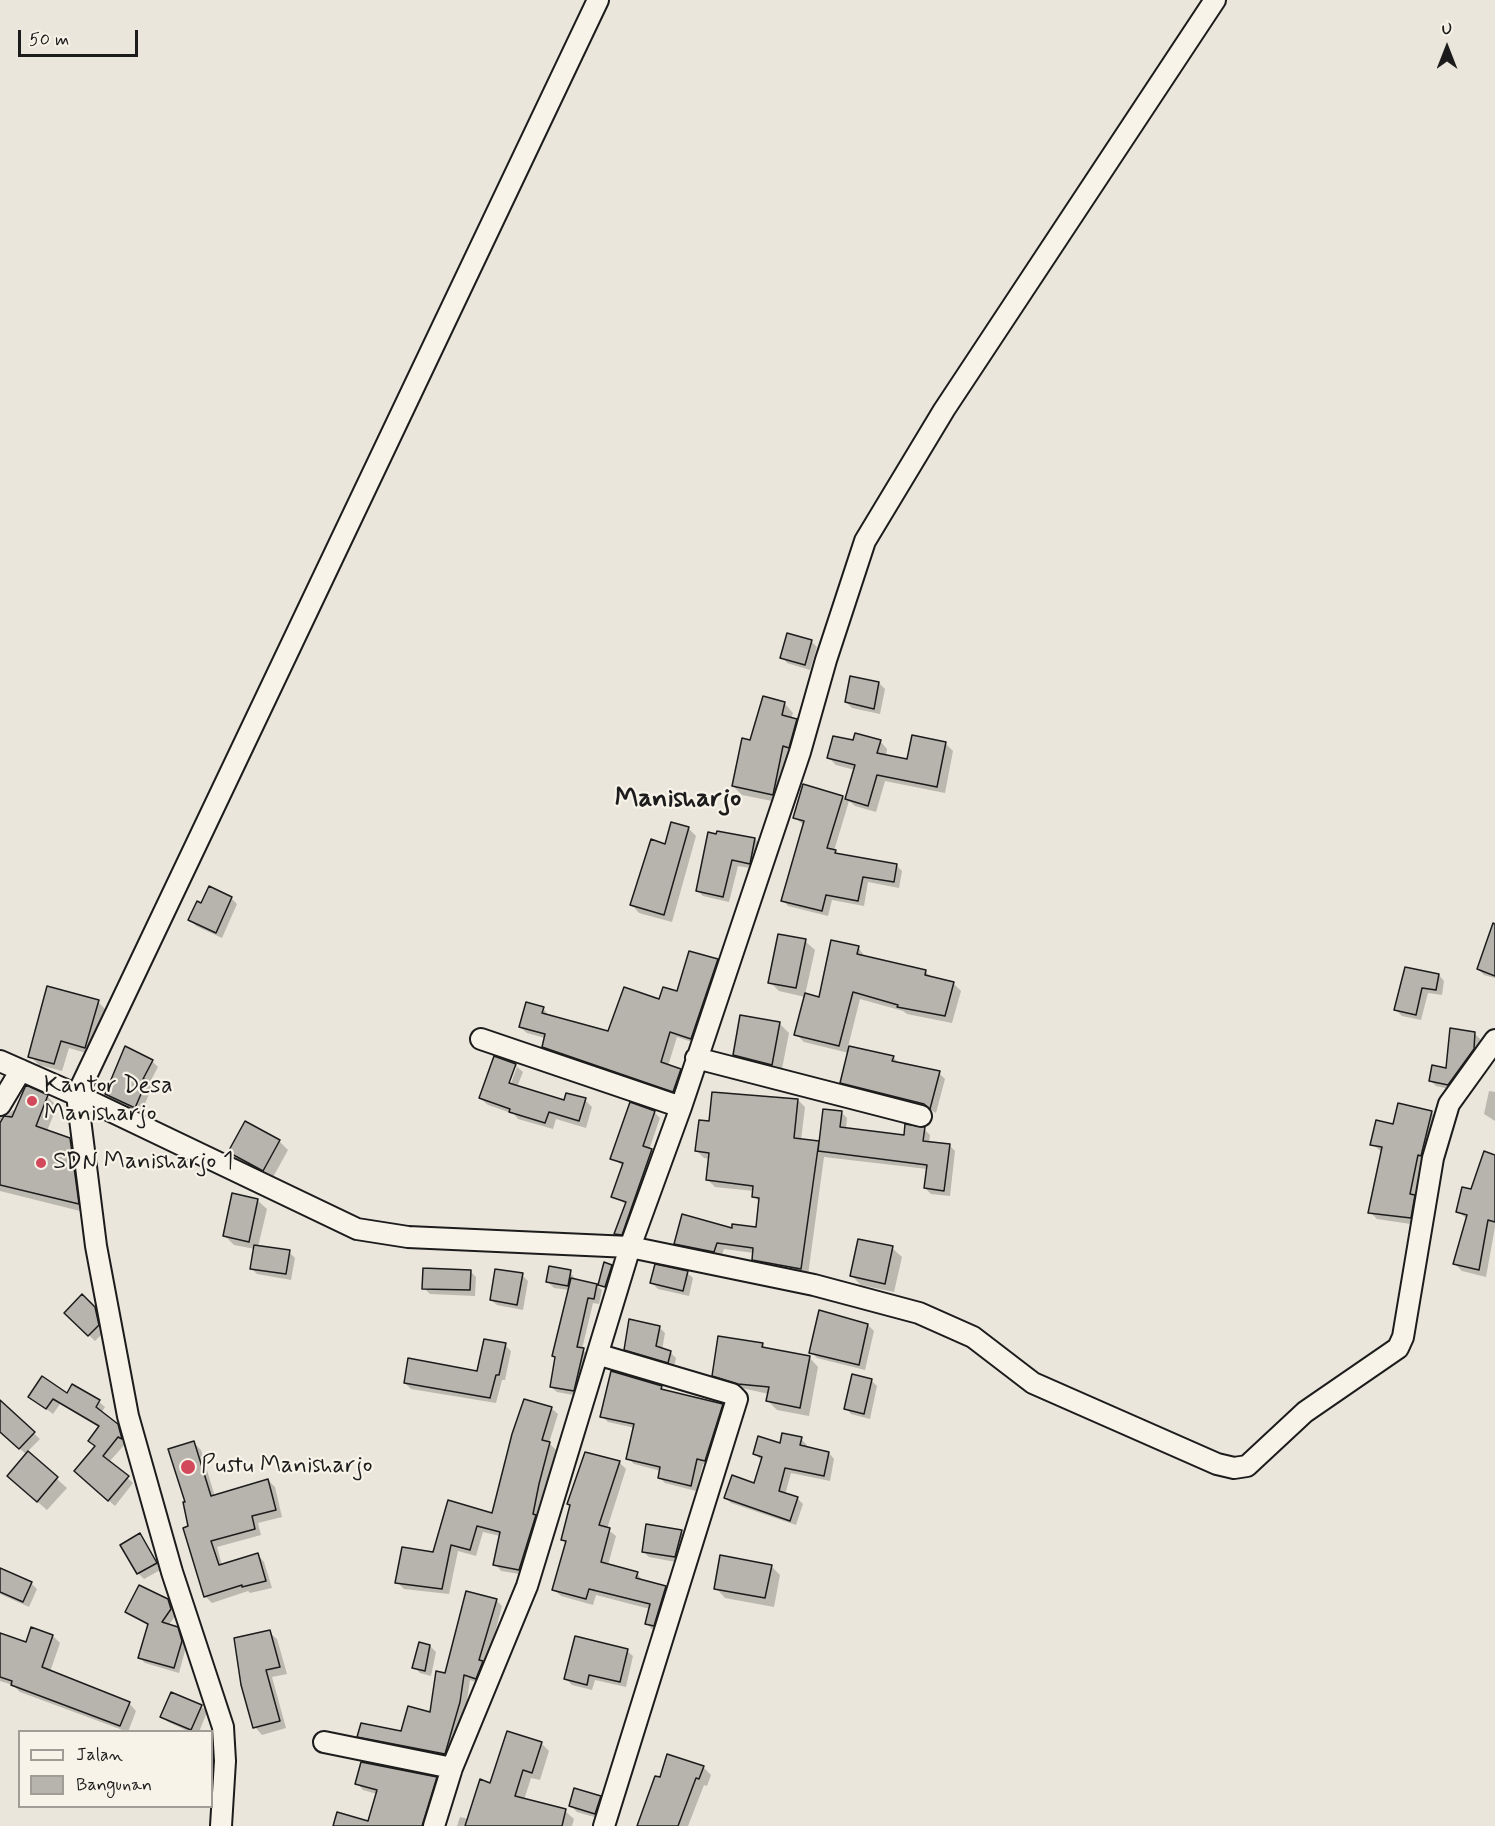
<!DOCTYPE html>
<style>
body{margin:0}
#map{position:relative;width:1495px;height:1826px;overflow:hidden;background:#eae6dc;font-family:Mynerve,sans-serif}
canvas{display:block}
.legend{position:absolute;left:18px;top:1730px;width:195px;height:78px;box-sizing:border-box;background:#f7f3e8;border:2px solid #9f9d96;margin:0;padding:8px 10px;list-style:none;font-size:18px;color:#1c1c1c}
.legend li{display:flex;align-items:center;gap:12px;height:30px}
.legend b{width:30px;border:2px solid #9f9d96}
.north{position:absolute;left:1417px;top:18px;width:60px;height:60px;-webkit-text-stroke:4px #f7f3e8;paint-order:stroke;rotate:0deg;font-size:16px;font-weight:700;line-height:24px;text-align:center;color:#1c1c1c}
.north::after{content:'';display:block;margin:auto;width:21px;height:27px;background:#1c1c1c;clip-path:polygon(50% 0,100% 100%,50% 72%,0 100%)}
.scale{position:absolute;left:18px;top:30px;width:120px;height:27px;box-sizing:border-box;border:3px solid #1c1c1c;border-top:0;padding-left:8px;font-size:18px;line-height:21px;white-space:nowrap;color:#1c1c1c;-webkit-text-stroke:4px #f7f3e8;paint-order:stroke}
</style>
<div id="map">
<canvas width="1495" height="1826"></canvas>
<ul class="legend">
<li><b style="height:8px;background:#f7f3e8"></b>Jalan</li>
<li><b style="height:16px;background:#b6b4ac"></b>Bangunan</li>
</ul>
<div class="north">U</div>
<div class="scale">50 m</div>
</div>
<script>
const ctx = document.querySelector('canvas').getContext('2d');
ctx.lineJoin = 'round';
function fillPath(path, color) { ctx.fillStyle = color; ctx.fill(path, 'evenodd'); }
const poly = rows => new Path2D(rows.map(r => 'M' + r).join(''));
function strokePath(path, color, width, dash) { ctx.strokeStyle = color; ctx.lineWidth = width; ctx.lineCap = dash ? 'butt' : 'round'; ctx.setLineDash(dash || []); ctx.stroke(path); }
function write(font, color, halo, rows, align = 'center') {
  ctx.font = font + ' Mynerve,sans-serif'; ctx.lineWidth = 4.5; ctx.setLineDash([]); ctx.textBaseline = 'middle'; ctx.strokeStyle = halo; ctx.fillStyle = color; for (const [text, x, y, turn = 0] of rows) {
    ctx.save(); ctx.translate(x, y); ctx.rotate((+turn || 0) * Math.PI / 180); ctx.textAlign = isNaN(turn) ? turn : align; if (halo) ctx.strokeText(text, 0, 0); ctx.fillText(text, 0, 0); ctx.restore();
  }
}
const shadow = poly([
 [811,641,817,647,810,670,787,663,782,657],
 [879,683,885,689,880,714,852,708,846,702],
 [764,698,785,704,793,713,791,720,805,730,782,803,742,795,733,786,751,742],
 [880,741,887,749,886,756,908,760,945,743,953,751,945,793,885,781,876,812,855,806,849,801,834,851,839,855,896,865,902,871,899,888,868,882,864,906,832,900,828,916,788,906,783,900,804,825,795,818,842,797,846,801,855,770,836,765,829,758,854,742],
 [688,828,696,836,672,922,639,913,632,905,666,845],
 [717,836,755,839,761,845,756,869,738,866,729,902,703,896,697,890],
 [210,888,231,898,237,904,222,938,196,926,190,920,202,905],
 [1495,939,1495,978,1484,975,1478,969],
 [805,941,815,950,805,995,820,999,858,947,865,957,925,971,932,978,953,983,961,991,952,1023,907,1014,903,1011,860,999,848,1047,893,1057,899,1063,939,1073,945,1079,936,1113,931,1110,848,1088,842,1082,849,1053,804,1042,796,1034,805,997,779,991,770,982],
 [717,961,723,967,698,1044,677,1037,668,1066,680,1070,687,1076,680,1097,550,1053,543,1047,545,1038,527,1033,520,1027,543,1008,549,1016,609,1033,678,993],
 [1406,969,1439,975,1444,981,1442,995,1428,993,1421,1020,1402,1016,1396,1010],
 [98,1002,106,1010,93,1055,69,1048,62,1071,39,1065,31,1057],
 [780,1024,789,1033,781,1074,744,1064,734,1055],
 [1474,1033,1480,1039,1479,1056,1454,1090,1436,1086,1430,1080,1447,1069],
 [152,1061,158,1067,149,1084,152,1087,141,1113,112,1100,106,1094],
 [515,1065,523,1072,517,1087,565,1102,585,1100,592,1107,586,1128,556,1119,553,1129,518,1119,514,1114,488,1105,480,1098],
 [513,1067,517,1067,508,1091,505,1090],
 [1489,1091,1495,1092,1495,1121,1484,1114],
 [47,1096,57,1106,47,1131,69,1139,80,1149,88,1213,0,1191,0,1117,6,1117,13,1110,16,1112],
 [798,1100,805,1107,801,1140,820,1145,841,1112,847,1118,846,1129,905,1136,924,1129,930,1135,929,1143,949,1145,955,1151,950,1196,931,1194,925,1188,927,1169,824,1157,808,1275,760,1267,753,1259,754,1253,724,1249,721,1258,683,1251,676,1243,733,1230,757,1228,760,1203,754,1196,754,1191,715,1187,708,1180,710,1159,704,1158,697,1151,710,1123],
 [1399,1105,1432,1113,1439,1120,1417,1225,1377,1219,1370,1212,1382,1152,1372,1144,1394,1126],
 [654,1112,660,1118,649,1150,657,1156,628,1240,622,1240,616,1234,627,1205,613,1196,623,1166,612,1158],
 [279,1141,288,1150,272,1179,239,1161,229,1152],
 [1495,1156,1495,1227,1486,1277,1462,1271,1454,1263,1467,1219,1457,1211],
 [257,1200,267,1209,258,1247,289,1252,295,1258,291,1280,257,1274,251,1268,255,1249,234,1245,225,1236],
 [892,1248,902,1257,894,1292,861,1285,852,1276],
 [611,1266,617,1272,611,1292,600,1284],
 [470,1271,476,1277,475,1296,430,1294,424,1288],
 [570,1272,576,1280,596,1285,602,1290,599,1304,593,1303,582,1349,588,1355,579,1396,557,1392,551,1387,556,1359,554,1356,569,1290,554,1288,548,1282],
 [687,1273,693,1278,689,1296,658,1289,652,1283],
 [522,1275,528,1281,523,1310,497,1305,491,1300],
 [82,1297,101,1314,104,1332,95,1341,66,1313],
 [868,1325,874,1331,865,1370,817,1358,811,1352],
 [659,1327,665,1333,662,1350,670,1352,676,1358,674,1367,632,1355,626,1349],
 [762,1344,767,1349,809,1357,818,1367,809,1416,777,1410,768,1401,769,1394,723,1384,714,1375],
 [505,1345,511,1351,505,1380,502,1380,496,1403,411,1389,405,1383,479,1372],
 [871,1380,877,1386,870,1419,851,1414,846,1408],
 [661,1387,666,1392,722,1405,728,1411,711,1466,703,1464,696,1491,665,1483,659,1477,661,1471,634,1464,628,1458,635,1428,608,1422,602,1416],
 [68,1395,99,1402,105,1407,101,1413,123,1432,126,1443,109,1462,133,1483,115,1506,81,1477,96,1447,100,1428,60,1404,53,1414,30,1397],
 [551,1408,558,1414,549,1443,556,1450,526,1575,501,1571,495,1564,500,1536,483,1532,476,1556,458,1551,449,1594,404,1589,397,1582,494,1515],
 [11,1412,40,1439,27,1452,67,1488,47,1510,18,1485,27,1455,0,1431,0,1424],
 [801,1439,807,1445,806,1448,829,1453,834,1459,830,1481,791,1473,785,1495,797,1498,803,1504,796,1525,731,1503,725,1497,755,1485,762,1461,755,1454],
 [194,1443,201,1450,215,1497,268,1480,275,1487,282,1517,258,1523,261,1535,217,1547,222,1565,258,1555,264,1562,272,1588,250,1593,248,1591,212,1603,205,1596,187,1503],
 [586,1454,620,1463,626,1469,607,1529,616,1536,608,1565,637,1573,643,1582,665,1587,672,1594,660,1632,653,1630,646,1623,650,1609,596,1595,593,1605,561,1596,554,1590,566,1544,563,1540,571,1507,568,1504],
 [681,1532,687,1537,681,1563,649,1557,643,1551],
 [140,1535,162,1569,144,1579,138,1573],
 [771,1566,780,1575,774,1607,725,1598,716,1588],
 [0,1570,31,1583,37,1589,29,1607,0,1594],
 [496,1600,502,1606,482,1684,470,1680,466,1708,450,1759,365,1742,359,1736,402,1733,431,1714,446,1675],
 [168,1601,176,1615,168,1626,182,1634,186,1647,179,1673,145,1663,140,1658,149,1626,126,1612],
 [269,1632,277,1639,287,1674,272,1677,286,1728,262,1735,255,1727],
 [0,1635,26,1644,53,1636,60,1643,50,1672,129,1703,136,1711,128,1732,20,1692,13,1685,0,1681],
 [430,1646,436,1652,431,1676,420,1673,414,1667],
 [627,1651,633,1656,626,1687,595,1680,592,1690,572,1685,566,1679],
 [201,1706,207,1712,199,1732,190,1732,168,1722,162,1716],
 [541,1743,549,1751,540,1780,531,1778,524,1800,565,1811,574,1819,572,1826,457,1826,460,1817,468,1819,491,1785],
 [703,1767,711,1775,707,1786,704,1785,688,1826,638,1826,661,1779],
 [436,1779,442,1785,430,1826,335,1826,369,1823,377,1794,363,1790,357,1783],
 [600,1797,606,1803,601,1819,577,1812,571,1806]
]);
const building = poly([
 [787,633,812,640,805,665,780,658,787,633],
 [850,676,879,682,874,709,845,702,850,676],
 [763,696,785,702,782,715,797,719,789,748,783,746,773,795,732,786,742,738,750,740,763,696],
 [855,733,881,740,877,753,907,759,912,735,946,742,937,787,877,775,868,806,845,799,855,765,827,758,833,736,853,740,855,733],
 [803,784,843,796,827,848,836,850,835,853,897,864,894,882,863,877,858,901,826,895,822,911,781,901,804,821,793,818,803,784],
 [671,822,689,827,664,915,630,905,651,839,665,844,671,822],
 [717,831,755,838,750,864,732,860,723,897,696,891,708,832,716,834,717,831],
 [209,886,232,897,216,933,188,920,197,901,201,903,209,886],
 [1493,923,1495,924,1495,976,1477,969,1493,923],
 [778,934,806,939,796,988,768,983,778,934],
 [831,940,859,946,857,954,926,970,925,975,954,982,945,1016,897,1007,898,1005,853,992,839,1046,794,1035,805,993,819,997,831,940],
 [689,951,718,959,691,1039,670,1032,661,1062,681,1069,673,1092,542,1047,545,1034,519,1027,526,1002,544,1007,542,1013,608,1031,624,987,659,999,663,987,677,991,689,951],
 [1405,967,1439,974,1436,990,1422,988,1416,1015,1394,1010,1405,967],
 [47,986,99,1000,85,1048,61,1041,54,1064,28,1057,47,986],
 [740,1015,780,1022,772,1065,733,1055,740,1015],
 [1450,1028,1475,1032,1474,1049,1448,1085,1429,1081,1432,1065,1446,1068,1450,1028],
 [125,1046,153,1060,143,1079,147,1080,135,1108,105,1094,125,1046],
 [849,1046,894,1056,892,1061,940,1071,930,1109,924,1104,840,1083,849,1046],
 [494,1056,516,1064,509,1083,564,1100,566,1093,586,1098,579,1121,549,1112,545,1123,509,1112,510,1109,479,1098,494,1056],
 [26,1085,48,1095,36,1126,70,1138,79,1204,0,1185,0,1123,4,1116,12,1117,26,1085],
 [712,1092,798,1099,794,1138,819,1141,801,1269,752,1260,753,1248,717,1243,714,1252,674,1244,682,1214,732,1228,732,1224,756,1227,759,1198,752,1197,753,1186,706,1180,709,1153,695,1151,699,1120,709,1121,712,1092],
 [630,1102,655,1111,643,1146,652,1149,622,1235,614,1234,626,1202,611,1197,623,1163,610,1159,630,1102],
 [1398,1103,1432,1111,1421,1156,1418,1155,1410,1194,1415,1195,1411,1218,1368,1213,1382,1147,1370,1145,1376,1120,1393,1124,1398,1103],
 [823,1109,842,1111,840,1127,904,1135,905,1124,925,1127,923,1141,950,1144,944,1191,924,1188,927,1165,818,1151,823,1109],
 [245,1121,280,1140,263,1171,228,1152,245,1121],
 [1484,1151,1495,1155,1495,1222,1488,1220,1479,1270,1453,1264,1467,1215,1456,1212,1462,1187,1471,1189,1484,1151],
 [232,1193,258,1199,249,1242,223,1236,232,1193],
 [858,1239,893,1246,885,1284,850,1276,858,1239],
 [254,1245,290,1250,286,1274,250,1269,254,1245],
 [604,1262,612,1265,605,1287,598,1285,604,1262],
 [655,1264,688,1271,683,1291,650,1283,655,1264],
 [549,1266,571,1270,568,1286,546,1282,549,1266],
 [423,1268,471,1270,470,1290,422,1289,423,1268],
 [495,1269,523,1273,517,1305,490,1300,495,1269],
 [571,1278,597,1284,594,1299,588,1298,577,1347,584,1348,574,1391,550,1387,555,1357,552,1356,571,1278],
 [82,1294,95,1307,99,1325,88,1336,64,1313,82,1294],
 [819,1310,868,1324,859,1365,809,1353,819,1310],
 [629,1319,660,1326,656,1346,671,1351,668,1363,624,1350,629,1319],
 [718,1336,763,1343,762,1347,810,1356,800,1408,766,1401,769,1387,738,1384,712,1376,718,1336],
 [484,1339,506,1343,499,1375,496,1375,490,1398,404,1383,408,1358,477,1371,484,1339],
 [611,1371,662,1386,661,1389,723,1404,705,1461,697,1459,691,1486,658,1478,660,1467,626,1459,634,1424,600,1417,611,1371],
 [852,1374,872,1379,864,1414,844,1409,852,1374],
 [42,1376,67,1393,72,1384,100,1400,96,1407,118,1424,122,1439,118,1437,103,1456,129,1476,108,1501,74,1471,95,1446,88,1441,99,1426,53,1399,46,1409,28,1397,42,1376],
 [524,1399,552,1407,542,1440,550,1442,539,1484,533,1514,536,1515,519,1570,493,1565,500,1532,477,1526,470,1550,451,1545,442,1589,395,1583,402,1547,433,1552,448,1500,492,1513,512,1434,524,1399],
 [0,1400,35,1432,19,1449,0,1432,0,1400],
 [782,1433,802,1437,800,1445,829,1452,824,1476,785,1468,779,1491,798,1497,790,1521,724,1498,732,1475,754,1483,762,1457,753,1454,758,1436,780,1443,782,1433],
 [194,1441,211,1496,268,1479,276,1510,252,1516,255,1529,211,1541,219,1565,258,1553,266,1581,242,1587,242,1585,204,1597,183,1528,188,1526,183,1502,185,1502,168,1449,194,1441],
 [28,1451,58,1477,37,1502,7,1476,28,1451],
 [585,1452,620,1461,599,1525,610,1528,601,1562,638,1572,636,1578,666,1586,654,1626,645,1624,650,1604,589,1589,586,1599,552,1590,566,1541,561,1540,570,1505,567,1504,585,1452],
 [646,1524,682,1530,675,1557,642,1552,646,1524],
 [140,1533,157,1563,137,1574,120,1545,140,1533],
 [720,1555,772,1565,765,1598,714,1589,720,1555],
 [0,1568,32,1582,23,1602,0,1592,0,1568],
 [139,1585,168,1599,171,1609,162,1622,178,1627,182,1641,174,1668,138,1658,148,1624,125,1612,139,1585],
 [466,1591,497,1599,479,1660,483,1661,476,1679,464,1675,460,1702,445,1754,357,1737,361,1723,401,1731,408,1706,430,1712,436,1671,445,1673,466,1591],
 [31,1627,53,1635,42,1667,130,1702,120,1726,11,1685,12,1681,0,1677,0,1633,26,1642,31,1627],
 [270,1630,280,1667,266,1670,280,1721,253,1728,241,1685,234,1638,270,1630],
 [575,1636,628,1649,620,1682,589,1675,587,1685,564,1679,575,1636],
 [419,1642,430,1645,425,1671,412,1668,419,1642],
 [171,1692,202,1705,191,1730,160,1717,171,1692],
 [507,1731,542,1742,532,1773,523,1770,515,1796,566,1809,562,1826,465,1826,480,1779,490,1783,507,1731],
 [667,1754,704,1766,699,1779,696,1778,678,1826,637,1826,655,1776,660,1777,667,1754],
 [361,1762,437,1777,422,1826,333,1826,337,1812,368,1821,377,1790,355,1784,361,1762],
 [574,1788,601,1796,595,1814,569,1806,574,1788]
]);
const minor = poly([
 [598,0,77,1095,357,1229,408,1237,630,1247,814,1285,919,1313,973,1337,1033,1383,1217,1464,1234,1468,1247,1466,1305,1412,1398,1348,1403,1337,1433,1158,1449,1104,1495,1040],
 [481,1039,681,1107],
 [696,1058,921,1116],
 [0,1061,77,1095,96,1246,128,1416,172,1572,223,1727,225,1761,221,1826],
 [0,1105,21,1070],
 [600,1355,732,1394,737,1399,604,1826],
 [324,1742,452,1768],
 [434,1826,452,1768,527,1586,630,1247,681,1107,800,752,826,660,865,541,944,410,1215,0]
]);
const markers = [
 [32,1101,6,"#d1495b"],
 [41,1163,6,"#d1495b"],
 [188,1467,8,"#d1495b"]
];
const poiNames = [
 ["Kantor Desa",44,1087],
 ["Manisharjo",44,1115],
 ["SDN Manisharjo 1",53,1163],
 ["Pustu Manisharjo",201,1467]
];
const quarterNames = [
 ["Manisharjo",678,800]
];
fillPath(shadow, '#0003');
fillPath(building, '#b6b4ac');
strokePath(building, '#1c1c1c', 1.5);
strokePath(minor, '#1c1c1c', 24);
strokePath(minor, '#f7f3e8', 20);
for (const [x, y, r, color] of markers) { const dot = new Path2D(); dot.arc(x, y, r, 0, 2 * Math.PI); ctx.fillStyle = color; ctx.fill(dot); strokePath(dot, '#f7f3e8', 2); }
write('24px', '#1c1c1c', '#f7f3e8', poiNames, 'left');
write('bold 27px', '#1c1c1c', '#f7f3e8', quarterNames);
</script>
